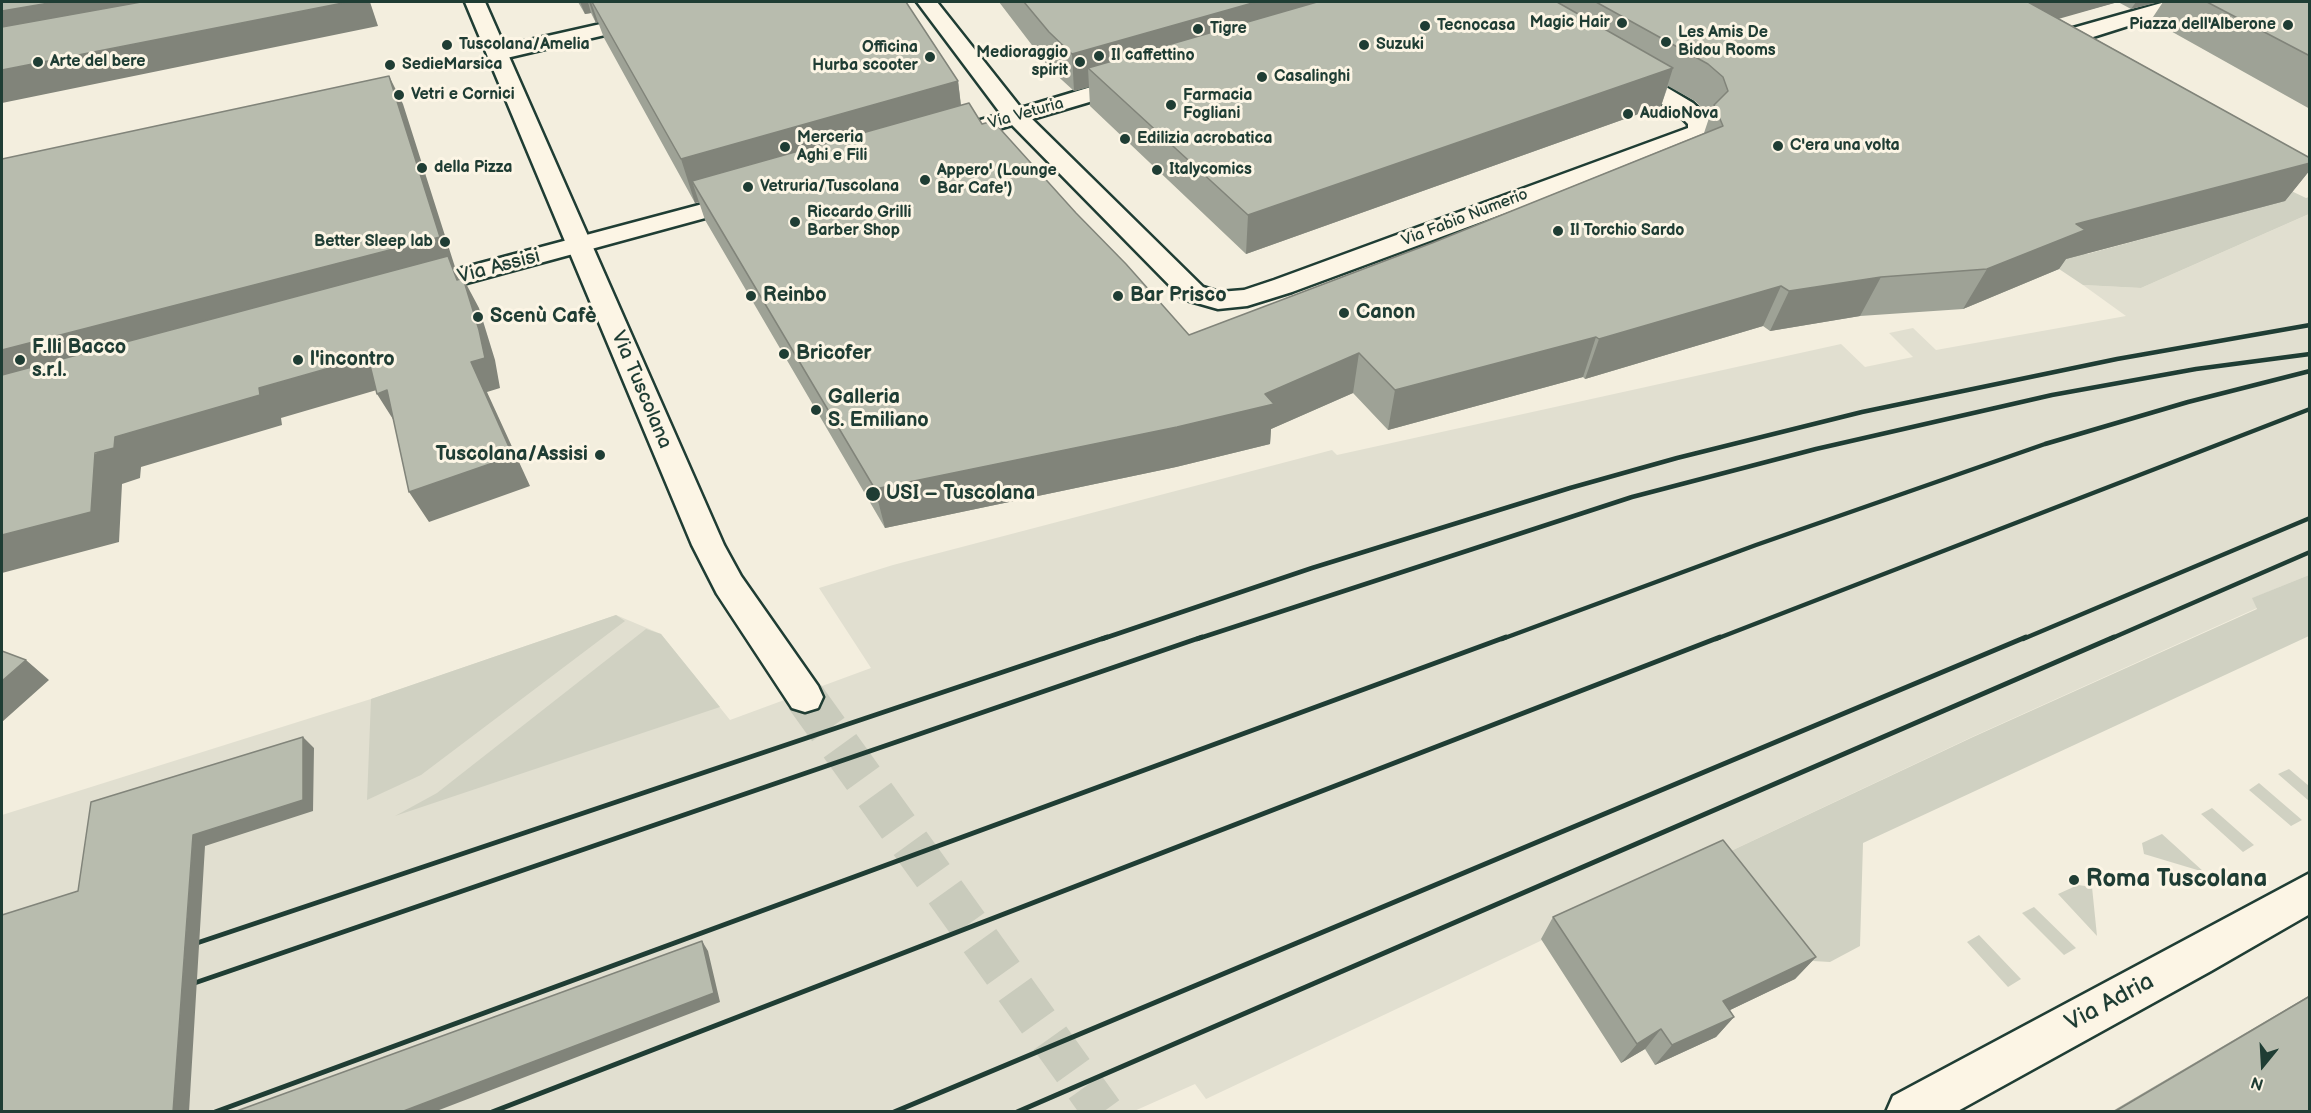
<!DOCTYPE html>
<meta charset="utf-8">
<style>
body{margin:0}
#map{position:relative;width:2311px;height:1113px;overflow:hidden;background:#f3eede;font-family:"Balsamiq Sans",sans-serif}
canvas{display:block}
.frame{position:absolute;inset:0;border:3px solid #1f3d34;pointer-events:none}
.north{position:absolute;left:2233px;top:1035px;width:60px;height:60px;-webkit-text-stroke:4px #fcf5e5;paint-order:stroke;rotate:198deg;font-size:16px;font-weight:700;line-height:24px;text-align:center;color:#1f3d34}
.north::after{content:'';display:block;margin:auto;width:21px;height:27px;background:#1f3d34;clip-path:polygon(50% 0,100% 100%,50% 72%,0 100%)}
</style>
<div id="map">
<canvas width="2311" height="1113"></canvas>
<div class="frame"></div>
<div class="north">N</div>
</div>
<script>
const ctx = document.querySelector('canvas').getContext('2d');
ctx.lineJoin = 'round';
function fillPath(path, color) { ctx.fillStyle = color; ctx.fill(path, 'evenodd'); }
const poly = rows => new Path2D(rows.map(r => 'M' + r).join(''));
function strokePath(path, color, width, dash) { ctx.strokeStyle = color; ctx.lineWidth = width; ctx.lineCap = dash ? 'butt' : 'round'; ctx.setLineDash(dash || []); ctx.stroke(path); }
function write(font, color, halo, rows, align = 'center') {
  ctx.font = font + ' "Balsamiq Sans",sans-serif'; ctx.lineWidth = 6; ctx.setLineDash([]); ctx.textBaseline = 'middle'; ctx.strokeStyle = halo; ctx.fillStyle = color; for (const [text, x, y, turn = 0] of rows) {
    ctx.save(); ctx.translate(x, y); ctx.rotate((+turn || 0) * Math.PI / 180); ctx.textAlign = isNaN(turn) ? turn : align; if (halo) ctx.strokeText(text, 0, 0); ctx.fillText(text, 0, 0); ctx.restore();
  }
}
const built = poly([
 [2309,214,2309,575,2253,598,2257,608,1972,737,1206,1099,1195,1084,1132,1112,2,1111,2,815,371,699,616,615,661,634,730,720,871,668,819,588,893,565,1332,450,1337,455,1841,344,1865,367,1913,357,1889,333,1913,328,1936,350,2126,316,2083,285,2141,288]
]);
const green = poly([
 [1840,123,2087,254,2283,201,2283,187,2306,198,2309,197,2309,214,2141,288,2083,285],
 [2309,575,2309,636,1863,843,1860,946,1830,962,1813,961,1806,964,1716,858,1973,737,2257,609,2252,598],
 [616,615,625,621,421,775,367,800,371,699],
 [646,629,661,634,720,707,395,816,437,793],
 [2289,769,2309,786,2309,801,2278,774],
 [2259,783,2302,820,2291,826,2249,790],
 [2212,808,2254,845,2243,852,2201,814],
 [2162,834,2204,872,2144,854,2142,843],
 [2078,885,2092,887,2097,936,2058,894],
 [2034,907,2076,948,2064,955,2022,913],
 [1979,935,2021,979,2008,987,1967,942]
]);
const majorTunnel = poly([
 [805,697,1103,1112]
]);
const minor = poly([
 [698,2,732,2,729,6,498,60,490,59,487,54,490,49,698,2],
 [917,2,937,2,1021,108,1124,77,1140,77,1143,82,1140,87,1032,119,1203,287,1219,292,1244,290,1274,280,1688,128,1688,124,1677,113,1618,78,1615,73,1618,68,1634,68,1693,103,1708,117,1712,130,1703,140,1292,292,1247,306,1218,309,1183,299,1012,125,951,143,943,141,939,136,943,131,1001,114,917,2],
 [2165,2,2194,2,2191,6,2052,50,2036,50,2031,44,2034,39,2165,2],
 [744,193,753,195,756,200,753,205,415,297,406,295,402,289,406,283,744,193],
 [2310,873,2310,914,2211,971,1956,1112,1886,1112,1893,1096,2310,873]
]);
const major = poly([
 [465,2,485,2,724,545,741,576,818,686,823,697,818,708,805,712,792,708,717,594,692,545,465,2]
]);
const railFar1 = poly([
 [1102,639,1312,568,1570,488,1677,458,1862,412,2117,359,2310,325],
 [1197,639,1632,497,1816,449,2052,395,2196,369,2310,354],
 [1502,639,1756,545,2045,444,2188,402,2310,371],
 [1716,639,2310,409],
 [2023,639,2310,518],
 [2110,639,2310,552]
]);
const rail = poly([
 [185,947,1107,637],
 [180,988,1202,637],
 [215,1112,1506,637],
 [492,1112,1720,637],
 [894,1112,2026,637],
 [1017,1112,2114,637]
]);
const wall = poly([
 [578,2,906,2,958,81,961,105,982,124,1076,213,1189,335,1432,243,1704,133,1710,115,1695,101,1668,86,1661,106,1246,254,1090,106,1089,87,1074,91,1051,70,999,2,2159,2,2131,9,2118,2,2058,18,2310,158,2310,170,2285,201,2066,259,2059,269,1963,309,1860,316,1770,331,1763,326,1585,379,1583,377,1388,430,1353,393,1271,429,1270,444,1176,467,885,528,705,220,699,202,695,203,604,38,598,22,596,23,591,13,585,14],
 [2163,2,2310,2,2310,109,2151,20],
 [1553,917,1816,957,1795,979,1730,1010,1734,1017,1716,1037,1655,1065,1645,1049,1621,1063,1541,939],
 [2310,995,2310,1112,2111,1112]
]);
const shadedWall = poly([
 [2,2,221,2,2,43],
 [348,2,370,2,378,26,2,103,2,70],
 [580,2,588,2,591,13,585,14],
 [589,2,591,2,598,22,596,23],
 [1256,2,1379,2,1088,68,1089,87,1074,91,1072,54],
 [2019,2,2118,2,2002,35],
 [2136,2,2159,2,2131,9],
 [1673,68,1661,106,1246,254,1248,215],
 [389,76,403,104,455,267,453,268,463,287,2,388,2,350],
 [958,81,963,124,692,181,699,202,695,203,681,159],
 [2310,163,2310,170,2285,201,2066,259,2059,269,1963,309,1987,269,2076,224],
 [1881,277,1860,316,1770,331,1789,291],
 [463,278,479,308,495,360,500,388,487,392,530,486,429,522,409,492],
 [1781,286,1763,326,1585,379,1599,339],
 [1596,337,1583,377,1388,430,1395,390],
 [1359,353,1353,393,1271,429,1270,444,1176,467,885,528,875,489,1265,394],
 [368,357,387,387,281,418,282,425,141,467,140,478,122,484,119,542,2,573,2,535,115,437,259,388],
 [387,390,396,424,377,394],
 [26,660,49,680,2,722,2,681],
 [303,737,314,748,313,811,205,846,189,1112,173,1112,193,835],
 [702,941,708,951,720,1002,434,1112,401,1112],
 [1816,957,1795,979,1705,1022,1723,1001],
 [1734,1017,1716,1037,1655,1065,1672,1045],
 [1661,1029,1645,1049,1621,1063,1637,1044]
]);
const building = poly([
 [2,2,55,2,2,11,2,2],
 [141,2,348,2,2,70,2,27,141,2],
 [592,2,906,2,958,81,681,159,592,2],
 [1024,2,1256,2,1072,54,1049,32,1024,2],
 [1317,2,1557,2,1673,68,1248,215,1088,68,1317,2],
 [1596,2,2028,2,2310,158,2310,163,2076,224,2085,230,1987,269,1881,277,1789,291,1781,286,1599,339,1596,337,1395,390,1359,353,1265,394,1274,404,1177,427,875,489,692,181,969,103,982,124,993,121,1076,213,1126,264,1189,335,1432,243,1723,126,1714,105,1728,91,1723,77,1708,64,1596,2],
 [2207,2,2310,2,2310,56,2207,2],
 [389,76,440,237,2,350,2,159,389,76],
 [448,256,457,280,463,278,479,330,485,358,471,362,513,456,409,492,387,390,377,394,368,357,259,388,260,395,115,437,114,448,95,453,91,512,2,535,2,375,448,256],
 [2,651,26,660,2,681,2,651],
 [303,737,303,800,193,835,173,1112,2,1112,2,915,78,891,91,802,303,737],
 [1723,840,1816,957,1723,1001,1734,1017,1672,1045,1661,1029,1637,1044,1553,917,1723,840],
 [702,941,714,993,401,1112,234,1112,702,941],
 [2310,996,2310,1112,2114,1112,2310,996]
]);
const markers = [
 [1622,23,6,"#1f3d34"],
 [2288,25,6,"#1f3d34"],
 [1425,26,6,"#1f3d34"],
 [1198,29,6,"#1f3d34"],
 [1666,42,6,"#1f3d34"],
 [447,45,6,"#1f3d34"],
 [1364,45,6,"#1f3d34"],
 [1099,56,6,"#1f3d34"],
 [930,57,6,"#1f3d34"],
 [38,62,6,"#1f3d34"],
 [1080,62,6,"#1f3d34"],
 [390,65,6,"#1f3d34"],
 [1262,77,6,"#1f3d34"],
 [399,95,6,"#1f3d34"],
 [1171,105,6,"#1f3d34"],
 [1628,114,6,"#1f3d34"],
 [1125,139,6,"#1f3d34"],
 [1778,146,6,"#1f3d34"],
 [785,147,6,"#1f3d34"],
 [422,168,6,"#1f3d34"],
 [1157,170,6,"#1f3d34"],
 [925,180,6,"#1f3d34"],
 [748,187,6,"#1f3d34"],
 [795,222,6,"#1f3d34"],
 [1558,231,6,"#1f3d34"],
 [445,242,6,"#1f3d34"],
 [751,296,6,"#1f3d34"],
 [1118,296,6,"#1f3d34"],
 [1344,313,6,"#1f3d34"],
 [478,317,6,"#1f3d34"],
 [784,354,6,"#1f3d34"],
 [20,360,6,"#1f3d34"],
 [298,360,6,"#1f3d34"],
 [816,410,6,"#1f3d34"],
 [600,455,6,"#1f3d34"],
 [873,494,8,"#1f3d34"],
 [2074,880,6,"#1f3d34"]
];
const farPoinames = [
 ["Magic Hair",1610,23,"right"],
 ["Piazza dell'Alberone",2276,25,"right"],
 ["Tecnocasa",1437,26],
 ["Tigre",1210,29],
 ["Les Amis De",1678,33],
 ["Bidou Rooms",1678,51],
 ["Tuscolana/Amelia",459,45],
 ["Suzuki",1376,45],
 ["Officina",918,48,"right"],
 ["Hurba scooter",918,66,"right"],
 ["Medioraggio",1068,53,"right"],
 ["spirit",1068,71,"right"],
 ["Il caffettino",1111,56],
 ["Arte del bere",50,62],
 ["SedieMarsica",402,65],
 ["Casalinghi",1274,77],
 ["Vetri e Cornici",411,95],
 ["Farmacia",1183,96],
 ["Fogliani",1183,114],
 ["AudioNova",1640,114],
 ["Merceria",797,138],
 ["Aghi e Fili",797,156],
 ["Edilizia acrobatica",1137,139],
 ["C'era una volta",1790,146],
 ["della Pizza",434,168],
 ["Italycomics",1169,170],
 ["Appero' (Lounge",937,171],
 ["Bar Cafe')",937,189],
 ["Vetruria/Tuscolana",760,187],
 ["Riccardo Grilli",807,213],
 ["Barber Shop",807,231],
 ["Il Torchio Sardo",1570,231],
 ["Better Sleep lab",433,242,"right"]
];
const farStreetnames = [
 ["Via Veturia",1026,114,-16],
 ["Via Fabio Numerio",1465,218,-21]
];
const streetNames = [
 ["Via Assisi",499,267,-15],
 ["Via Tuscolana",641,390,67]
];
const poiNames = [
 ["Reinbo",763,296],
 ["Bar Prisco",1130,296],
 ["Canon",1356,313],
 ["Scenù Cafè",490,317],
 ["F.lli Bacco",32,348],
 ["s.r.l.",32,371],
 ["Bricofer",796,354],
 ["l'incontro",310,360],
 ["Galleria",828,398],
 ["S. Emiliano",828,421],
 ["Tuscolana/Assisi",588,455,"right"],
 ["USI – Tuscolana",886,494]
];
const nearPoinames = [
 ["Roma Tuscolana",2086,880]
];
const nearStreetnames = [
 ["Via Adria",2110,1003,-28]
];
fillPath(built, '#e1dfd0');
fillPath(green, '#d0d1c2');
strokePath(majorTunnel, '#c9cbbc', 40, [40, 20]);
strokePath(minor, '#1f3d34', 5);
strokePath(major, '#1f3d34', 5);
fillPath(minor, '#fcf5e5');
fillPath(major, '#fcf5e5');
strokePath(railFar1, '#1f3d34', 4.5);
strokePath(rail, '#1f3d34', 5);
fillPath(wall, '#9ea296');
fillPath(shadedWall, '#81847a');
fillPath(building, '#b8bcae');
strokePath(building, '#81847a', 1.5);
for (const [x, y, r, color] of markers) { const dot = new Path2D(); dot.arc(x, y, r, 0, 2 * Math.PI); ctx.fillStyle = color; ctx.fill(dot); strokePath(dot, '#fcf5e5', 2); }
write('bold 16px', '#1f3d34', '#fcf5e5', farPoinames, 'left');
write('16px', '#1f3d34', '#fcf5e5', farStreetnames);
write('20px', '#1f3d34', '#fcf5e5', streetNames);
write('bold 20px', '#1f3d34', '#fcf5e5', poiNames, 'left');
write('bold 24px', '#1f3d34', '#fcf5e5', nearPoinames, 'left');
write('24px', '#1f3d34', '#fcf5e5', nearStreetnames);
</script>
